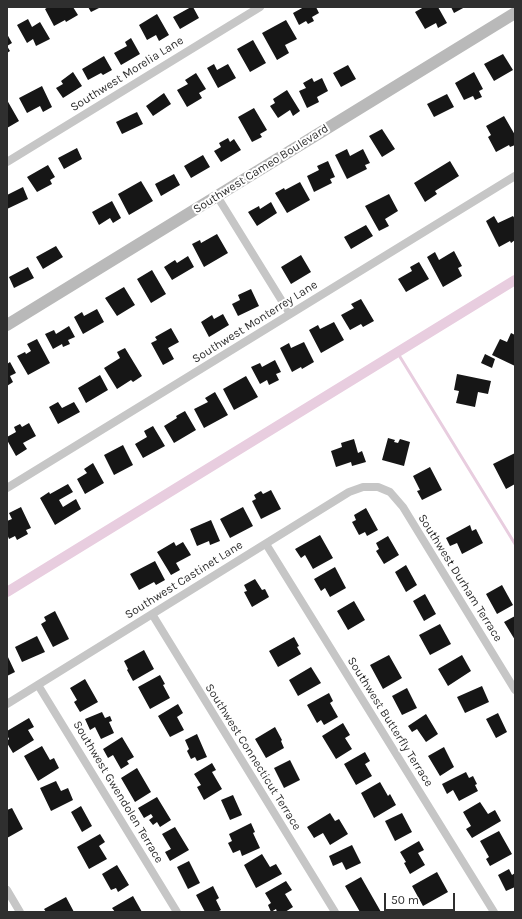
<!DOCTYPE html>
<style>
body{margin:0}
#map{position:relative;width:522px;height:919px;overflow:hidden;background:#fff;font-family:Karla,sans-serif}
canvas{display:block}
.frame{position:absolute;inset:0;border:8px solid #2f2f2f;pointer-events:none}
.scale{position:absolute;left:384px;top:893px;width:71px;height:18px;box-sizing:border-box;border:2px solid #2f2f2f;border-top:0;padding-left:5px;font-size:12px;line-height:14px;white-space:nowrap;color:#2f2f2f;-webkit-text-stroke:3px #fff;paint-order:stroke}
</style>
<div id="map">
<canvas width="522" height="919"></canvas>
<div class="frame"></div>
<div class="scale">50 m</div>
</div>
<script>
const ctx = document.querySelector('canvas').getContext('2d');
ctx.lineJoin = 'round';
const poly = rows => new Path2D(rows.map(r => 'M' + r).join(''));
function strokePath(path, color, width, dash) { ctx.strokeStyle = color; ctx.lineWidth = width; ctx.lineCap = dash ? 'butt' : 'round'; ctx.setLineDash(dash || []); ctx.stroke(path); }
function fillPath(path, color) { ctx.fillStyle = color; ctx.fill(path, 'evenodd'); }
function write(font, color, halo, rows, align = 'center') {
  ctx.font = font + ' Karla,sans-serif'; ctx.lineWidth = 4; ctx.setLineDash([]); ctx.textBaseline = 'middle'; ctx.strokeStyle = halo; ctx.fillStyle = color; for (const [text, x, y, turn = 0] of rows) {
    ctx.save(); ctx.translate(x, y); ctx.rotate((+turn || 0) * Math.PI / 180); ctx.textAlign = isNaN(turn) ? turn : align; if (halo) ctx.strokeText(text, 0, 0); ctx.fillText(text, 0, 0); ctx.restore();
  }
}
const stream = poly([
 [397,352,515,544]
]);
const canal = poly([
 [7,592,515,280]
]);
const building = poly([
 [48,7,73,7,78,15,66,22,65,20,54,26,45,9],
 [88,7,101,7,91,12],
 [191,7,193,7,199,18,180,29,173,17],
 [304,7,316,7,319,13,312,17,314,21,308,24,306,21,299,25,293,13],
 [424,7,438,7,447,23,438,28,436,23,425,29,415,12],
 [451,7,465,7,454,13],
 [157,14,169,35,159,41,156,35,147,40,139,25],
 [28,19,32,27,40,22,50,39,36,46,33,39,27,43,17,25],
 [286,20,297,39,285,45,289,53,277,60,262,33],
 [7,34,12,43,7,46,10,51,7,53],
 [131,38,140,54,121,65,114,53,127,46,125,42],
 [253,40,266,63,250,72,237,49],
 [503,54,513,70,494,81,484,64],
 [104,56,112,70,103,75,101,73,88,80,82,69],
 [214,64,217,70,228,64,236,78,218,88,207,68],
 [348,65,356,79,341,87,333,73],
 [73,72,82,86,63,98,56,88,63,84,61,81],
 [474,72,483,89,479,91,482,97,475,100,473,96,464,100,455,83],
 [196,73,206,89,199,93,202,98,187,107,177,90,188,84,185,80],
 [312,78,314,82,322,78,328,91,317,97,319,102,307,108,299,91,306,88,303,83],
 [42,86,52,107,43,112,40,106,27,113,19,98],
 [287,90,300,111,293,116,290,110,278,118,270,106,275,103,273,99],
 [164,93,171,104,153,116,146,106],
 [447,94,454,107,434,117,427,104],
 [7,100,19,121,7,128],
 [254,108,267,130,260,134,262,137,252,142,238,117],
 [137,112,143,124,122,134,116,122],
 [504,116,515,135,515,145,510,147,509,145,496,152,488,137,491,135,486,126],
 [382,129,395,149,382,157,369,136],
 [228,138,230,142,234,139,241,150,221,162,214,151,221,147,219,143],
 [77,148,82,159,64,169,58,158],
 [347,149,350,156,363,149,370,163,365,165,367,169,347,179,335,155],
 [203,155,210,167,191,178,184,166],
 [328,161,335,177,330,179,332,183,314,192,307,176,319,170,317,166],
 [450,161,459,176,435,191,437,194,425,202,414,183],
 [48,165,55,177,50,180,52,184,37,192,27,177],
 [174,174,180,185,161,196,155,184],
 [141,181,153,201,129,215,118,194],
 [300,182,310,200,287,213,275,193,284,188,285,190],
 [23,187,28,199,7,209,7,195],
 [389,194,398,211,385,219,389,226,379,231,365,206],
 [112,201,121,218,113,223,110,218,99,225,92,212],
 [271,202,277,213,257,226,248,212,259,206,260,209],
 [494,216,498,223,513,216,515,219,515,240,511,243,510,241,499,247,486,221],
 [366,225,373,236,351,249,344,237],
 [217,234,228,253,204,267,192,244,200,240,201,243],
 [56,246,63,257,43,269,36,257],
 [454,251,462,266,458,268,462,276,443,287,427,257,435,252,439,260],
 [301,255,311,272,291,284,281,267],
 [188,256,194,267,172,280,164,267,175,260,177,263],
 [419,262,429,279,406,292,398,279,412,271,410,267],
 [28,267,34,278,14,288,9,277],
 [152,270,166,294,151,303,137,279],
 [124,287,135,305,117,316,105,298],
 [251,289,259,306,238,316,232,304,240,300,238,295],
 [361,299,374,321,363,327,361,324,350,330,341,315,354,308,351,304],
 [97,309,104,322,83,334,74,317,82,312,84,316],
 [223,314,229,325,209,337,201,322,212,315,214,319],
 [334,322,344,340,321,353,309,330,318,325,320,329],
 [69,326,75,337,68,340,70,344,63,347,62,344,53,349,45,334,54,330,56,334],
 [171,328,179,342,168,348,174,359,163,365,151,343,157,340,155,337],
 [511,333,515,335,515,366,492,355,500,339,507,342],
 [37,339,50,363,28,375,17,356,25,352,26,354,31,351,27,344],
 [304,342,314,362,302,369,301,367,292,372,280,348,289,343,291,348],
 [125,348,142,376,133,382,131,380,117,389,104,368,120,358,117,352],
 [485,354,495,359,492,368,481,363],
 [275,360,281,372,276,374,279,380,269,385,267,380,260,384,251,367,260,363,262,367],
 [10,362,16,373,10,376,13,382,7,386,7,364],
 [457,374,491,381,488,394,478,392,475,407,456,403,459,391,454,390],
 [100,375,108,390,86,403,78,388],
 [246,376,258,397,234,410,223,389],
 [215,392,228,415,204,428,194,409,208,402,205,398],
 [58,402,62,408,74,402,80,412,58,424,49,407],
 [185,411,196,430,174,443,164,426,177,418,176,416],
 [29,423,36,436,23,443,27,449,16,456,7,440,7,437,16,432,14,427,20,424,22,427],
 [153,426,165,446,143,458,135,444,147,437,144,431],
 [388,438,395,440,394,442,398,443,400,439,410,442,404,466,382,460],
 [354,439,358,453,362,451,366,462,352,466,351,462,336,467,331,451,342,447,341,443],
 [123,445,133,465,114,475,104,455],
 [515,453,515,484,506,489,493,464],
 [93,463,104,483,85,494,77,479,87,473,84,469],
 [430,467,442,490,422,500,417,491,420,490,413,476],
 [68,484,73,492,59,500,63,507,76,499,81,509,55,525,40,498,49,492,50,494],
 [271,490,281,509,261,519,252,501,256,499,254,495,261,491,263,494],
 [21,507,31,528,26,530,28,534,17,540,15,536,9,539,7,534,7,521,12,519,9,513],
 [243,507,253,526,230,538,220,519],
 [366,508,378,530,367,536,365,532,359,535,352,522,356,520,354,515],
 [211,520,220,541,210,545,209,541,197,546,190,529],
 [470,525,472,531,476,529,483,543,462,554,457,543,450,546,446,538],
 [320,535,333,558,313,569,305,555,301,558,295,549],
 [388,536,399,555,384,564,376,551,379,549,376,543],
 [174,542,176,546,183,542,191,555,176,563,180,570,171,575,157,552],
 [155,561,165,580,156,585,154,582,139,590,130,574],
 [406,565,417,585,406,592,395,572],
 [335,567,346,588,330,597,325,588,321,591,314,579],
 [255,579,262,590,265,589,269,597,252,607,244,592,247,591,244,585],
 [502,585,513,605,497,614,486,594],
 [425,594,436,614,424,621,413,601],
 [354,601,365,620,348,630,337,611],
 [55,611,69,639,53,647,41,624,46,621,44,617],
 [515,616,515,640,504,622],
 [440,624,451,644,430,655,419,635],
 [37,636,45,652,22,662,15,647],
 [294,637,299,646,297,647,301,654,278,667,269,651],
 [144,650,154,669,133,681,127,670,128,669,124,661],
 [7,655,15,672,7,676],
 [389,655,402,678,383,689,370,665],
 [462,655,471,671,448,686,438,669],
 [311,667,321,683,298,696,289,680],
 [160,675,165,684,163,685,170,698,150,709,138,687],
 [85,679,98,702,80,712,74,702,77,700,70,688],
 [482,686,489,702,465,713,457,697],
 [407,688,417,708,402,715,392,696],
 [329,693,333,701,330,703,338,717,324,725,321,720,317,723,307,705],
 [178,704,183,713,177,717,184,730,170,737,158,716],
 [102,712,105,718,110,716,112,721,109,722,114,733,101,739,95,727,90,730,85,719],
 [498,713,507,732,496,738,486,719],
 [426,714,438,734,426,742,417,729,412,732,408,726],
 [29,718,34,727,28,730,34,740,13,753,7,743,7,741,9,739,7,735,7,731],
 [343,723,350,735,345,738,352,749,336,759,322,736],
 [275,727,282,740,281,741,284,748,266,758,255,739],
 [197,734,207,757,197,761,195,757,191,759,187,751,189,749,185,740],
 [122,737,134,757,127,761,129,764,121,769,113,755,108,758,103,749],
 [42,746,50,760,54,758,59,768,38,781,24,756],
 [444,747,454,767,440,776,428,756],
 [365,752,370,761,365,764,372,776,356,785,344,764],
 [290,760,300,780,284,788,274,768],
 [212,763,216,770,212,772,222,789,204,800,197,787,201,785,194,774],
 [137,768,151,792,135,802,121,778],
 [466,772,469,778,473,776,477,784,475,785,478,791,459,801,453,790,447,794,442,784],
 [56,781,61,791,68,788,73,800,51,811,40,788],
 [380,782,388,796,390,794,396,805,374,818,361,793],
 [233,795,242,815,230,820,221,800],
 [157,797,171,820,160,827,157,822,153,825,149,820,153,817,151,814,144,818,138,808],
 [480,802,488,814,495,810,501,821,472,838,466,829,471,826,463,812],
 [81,806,92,826,82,832,71,812],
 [12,808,23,829,7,838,7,810],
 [330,813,335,821,339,819,348,834,330,845,323,833,314,838,307,827],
 [402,813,412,832,395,841,385,821],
 [251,823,255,832,253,833,260,848,242,856,240,850,233,853,228,843,232,841,229,834],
 [175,827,189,850,170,861,165,852,171,849,162,834],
 [499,831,512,854,490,866,486,859,489,857,480,841],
 [100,834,105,842,99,846,107,859,89,869,77,847],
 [419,841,424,850,418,853,425,865,410,874,404,863,406,862,400,852],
 [352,845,361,863,346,870,342,862,333,866,329,856],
 [262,854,270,867,276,864,282,874,256,888,244,865],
 [189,861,200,883,188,889,177,867],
 [117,865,129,885,118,892,116,888,111,890,102,874],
 [509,869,512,875,515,873,515,887,506,891,498,875],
 [437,872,448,892,423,906,412,886],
 [361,877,381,912,360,912,345,886],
 [286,881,292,890,285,894,293,907,285,912,277,912,276,909,271,912,268,905,271,903,265,893],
 [213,886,219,898,216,900,221,910,217,912,205,912,196,895],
 [133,896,142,912,115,912,112,908],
 [66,897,74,912,46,912,44,909]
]);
const street = poly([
 [7,162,260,7],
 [217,196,290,314],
 [7,488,515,176],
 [266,544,494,912],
 [152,614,335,912],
 [38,685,177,912],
 [7,704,349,492,363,487,378,487,390,492,403,507,515,690],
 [7,890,20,912]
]);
const secondary = poly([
 [7,325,515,13]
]);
const streetNames = [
 ["Southwest Morelia Lane",127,74,-32],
 ["Southwest Cameo Boulevard",261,169,-32],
 ["Southwest Monterrey Lane",255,322,-32],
 ["Southwest Durham Terrace",460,578,58],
 ["Southwest Castinet Lane",184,580,-32],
 ["Southwest Butterfly Terrace",390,722,58],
 ["Southwest Connecticut Terrace",253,757,58],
 ["Southwest Gwendolen Terrace",118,792,59]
];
strokePath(stream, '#e8cddf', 3);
strokePath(canal, '#e8cddf', 10);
fillPath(building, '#161616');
strokePath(street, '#c6c6c6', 8);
strokePath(secondary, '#b9b9b9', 12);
write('12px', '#2f2f2f', '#fff', streetNames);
</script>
